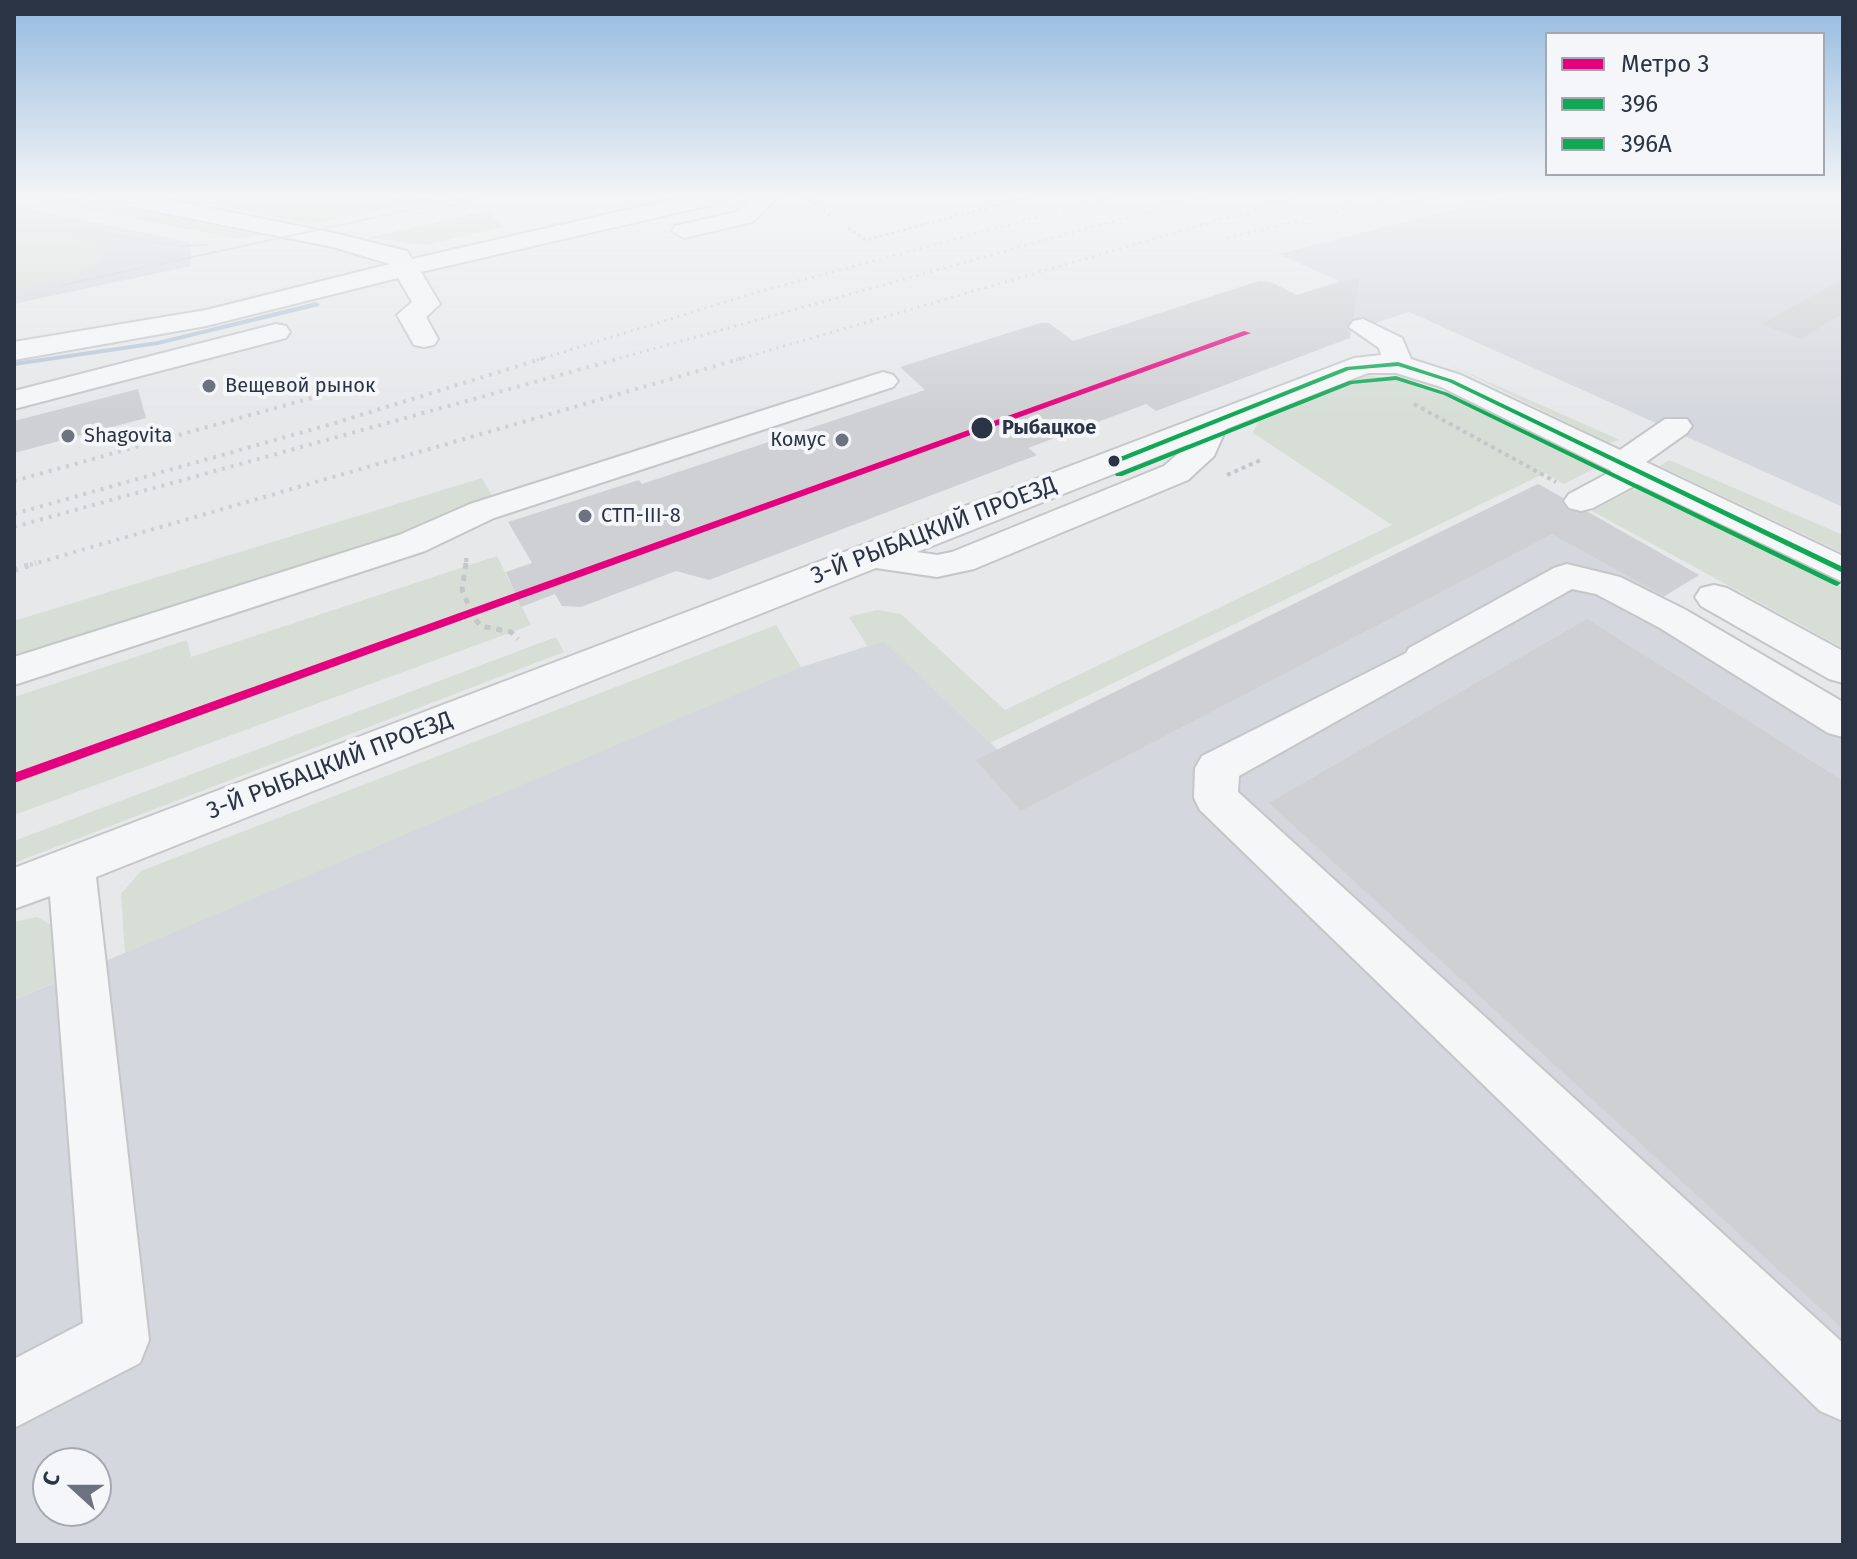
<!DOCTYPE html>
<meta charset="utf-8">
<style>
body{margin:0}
#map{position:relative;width:1857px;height:1559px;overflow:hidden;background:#e6e8ea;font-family:"Fira Sans",sans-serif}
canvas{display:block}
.frame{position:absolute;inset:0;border:16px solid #2b3445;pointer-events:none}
.legend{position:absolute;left:1545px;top:32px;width:280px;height:144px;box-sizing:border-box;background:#f4f6f9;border:2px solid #a4a8b1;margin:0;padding:10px 14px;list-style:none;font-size:24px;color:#2b3445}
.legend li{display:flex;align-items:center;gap:16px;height:40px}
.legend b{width:40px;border:2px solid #a4a8b1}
.north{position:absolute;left:32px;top:1447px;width:80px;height:80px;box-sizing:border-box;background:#f4f6f9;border:2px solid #a4a8b1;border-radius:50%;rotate:291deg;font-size:22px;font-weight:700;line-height:32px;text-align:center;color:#2b3445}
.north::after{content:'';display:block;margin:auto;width:28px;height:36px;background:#6c737f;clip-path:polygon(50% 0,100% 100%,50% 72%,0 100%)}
</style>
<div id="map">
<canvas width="1857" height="1559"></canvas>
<div class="frame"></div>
<ul class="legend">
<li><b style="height:10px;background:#e5007d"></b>Метро 3</li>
<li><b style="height:10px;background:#10a855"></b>396</li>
<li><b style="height:10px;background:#10a855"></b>396А</li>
</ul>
<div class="north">С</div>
</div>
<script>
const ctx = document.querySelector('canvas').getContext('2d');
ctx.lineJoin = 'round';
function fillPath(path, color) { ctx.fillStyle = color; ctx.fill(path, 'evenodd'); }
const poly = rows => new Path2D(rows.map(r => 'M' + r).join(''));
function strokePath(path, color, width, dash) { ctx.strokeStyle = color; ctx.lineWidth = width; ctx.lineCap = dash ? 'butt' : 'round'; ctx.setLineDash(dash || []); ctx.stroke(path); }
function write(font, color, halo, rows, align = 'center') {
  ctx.font = font + ' "Fira Sans",sans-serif'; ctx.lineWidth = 8; ctx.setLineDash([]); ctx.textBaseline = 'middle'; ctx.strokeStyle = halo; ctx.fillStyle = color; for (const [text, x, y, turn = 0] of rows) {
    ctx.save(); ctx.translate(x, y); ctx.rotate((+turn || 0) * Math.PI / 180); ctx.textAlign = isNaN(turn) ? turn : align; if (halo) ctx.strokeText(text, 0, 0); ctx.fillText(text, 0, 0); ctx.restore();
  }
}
const built = poly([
 [1508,196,1843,196,1843,507,1409,312,1351,331,1278,302,1339,281,1278,254],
 [14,206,190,242,191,266,14,304],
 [1538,484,1699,575,1662,598,1843,707,1843,1545,14,1545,14,1000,779,674,884,641,998,750],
 [48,1463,96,1463,96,1511,48,1511]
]);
const green = poly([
 [14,196,64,196,261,235,239,239],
 [168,196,391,196,421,202,311,224],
 [487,211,504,227,426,245,367,238],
 [27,235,75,238,92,243,103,253,99,264,71,277,14,291,14,237],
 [1446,363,1620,440,1609,443],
 [1368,375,1422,384,1595,468,1564,484,1545,473,990,743,884,642,868,647,849,617,877,610,901,614,1005,710,1392,525,1253,433,1258,422],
 [1669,460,1843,535,1843,553,1660,466],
 [482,478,492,496,463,506,455,517,14,659,14,621],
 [1639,487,1843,588,1843,648,1592,511],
 [497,556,531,625,14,815,14,697,187,640,191,657],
 [776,625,801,667,125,953,121,894,141,871],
 [556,637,564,652,14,863,14,841],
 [37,917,53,926,55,982,14,1000,14,922]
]);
const stream = poly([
 [316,302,320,304,319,306,158,345,14,366,14,362,158,341,316,302]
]);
const building = poly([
 [1360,277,1353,318,1346,328,1351,332,1350,338,1156,411,1146,404,1028,448,1037,455,709,580,676,571,581,607,562,606,555,594,521,607,506,572,532,563,508,522,639,480,642,484,925,390,900,367,1040,323,1049,323,1073,341,1259,281,1271,282,1297,295],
 [1843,279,1843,313,1801,339,1761,324],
 [138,389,146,418,14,453,14,421],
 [1538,484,1563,498,1562,503,1568,511,1588,512,1699,575,1664,596,1552,534,1021,811,976,760],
 [1587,619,1843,781,1843,1329,1269,803]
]);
const pathFar2 = poly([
 [406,196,469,209],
 [803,196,831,216],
 [848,228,866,240,1031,196]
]);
const pathFar1 = poly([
 [1414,404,1556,482],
 [1227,475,1263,459],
 [466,558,467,565]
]);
const path = poly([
 [466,563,462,590,474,618,481,626,511,632,518,639]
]);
const minor = poly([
 [102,196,150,196,334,233,407,251,412,259,687,196,730,196,719,203,421,272,440,304,426,317,438,339,434,345,424,347,414,345,397,315,412,302,398,278,206,326,14,360,14,342,206,310,390,264,333,247,113,203,102,196],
 [754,196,779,196,752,222,684,238,672,231,675,226,736,212,754,196],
 [1363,319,1402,338,1411,359,1461,375,1620,450,1665,419,1687,419,1692,426,1687,433,1646,462,1843,556,1843,582,1638,484,1593,508,1581,511,1569,508,1564,501,1569,494,1612,471,1441,387,1396,373,1368,373,1226,429,1214,456,1188,480,974,569,937,577,876,568,96,877,149,1340,140,1363,14,1428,14,1359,83,1323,50,896,14,909,14,868,1354,358,1381,355,1379,348,1349,327,1353,321,1363,319],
 [1189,444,1164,466,952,552,937,555,917,552,1189,444],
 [276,324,286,326,290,332,286,338,14,409,14,391,276,324],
 [883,372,893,375,898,381,893,387,494,518,425,551,14,685,14,657,399,535,470,504,883,372],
 [1567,564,1620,577,1686,610,1843,702,1843,737,1828,733,1660,628,1596,594,1572,589,1239,776,1238,792,1843,1343,1843,1421,1820,1411,1200,810,1194,798,1195,768,1202,756,1406,653,1409,648,1554,568,1567,564],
 [1714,585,1727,588,1843,651,1843,683,1829,679,1701,606,1695,597,1701,588,1714,585]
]);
const tram = poly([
 [104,233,176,246,208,245],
 [63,285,474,196]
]);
const railFar2 = poly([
 [1388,208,1437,196],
 [1227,238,1398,196],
 [537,360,758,292,1116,196],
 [613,360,1204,196],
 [736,360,1302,196]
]);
const railFar1 = poly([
 [14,481,333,392],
 [14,514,335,423,544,358],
 [14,527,621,358],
 [30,565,743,358]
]);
const rail = poly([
 [14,570,36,563]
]);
const bus1 = poly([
 [1398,362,1453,380,1843,567,1843,573,1449,382,1398,366,1349,370,1117,463,1111,463,1110,461,1346,367,1398,362]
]);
const bus2 = poly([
 [1396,376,1448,393,1841,583,1837,586,1834,585,1444,395,1396,380,1352,384,1122,476,1116,476,1115,474,1349,381,1396,376]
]);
const metro1 = poly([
 [1244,331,1251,333,14,783,14,773,1244,331]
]);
const markers = [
 [209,386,8,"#6c737f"],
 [982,428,12,"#2b3445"],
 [68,436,8,"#6c737f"],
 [842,440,8,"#6c737f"],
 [1114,461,7,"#2b3445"],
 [585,516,8,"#6c737f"]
];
const farPoinames = [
 ["Вещевой рынок",225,386],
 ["Shagovita",84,436],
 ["Комус",826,440,"right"],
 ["СТП-III-8",601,516]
];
const farStopnames = [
 ["Рыбацкое",1002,428]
];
const streetNames = [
 ["3-Й РЫБАЦКИЙ ПРОЕЗД",934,531,-21],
 ["3-Й РЫБАЦКИЙ ПРОЕЗД",330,766,-21]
];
fillPath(built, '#d4d7dd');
fillPath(green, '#d6ded6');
fillPath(stream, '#b4c4d5');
fillPath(building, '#ced0d3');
strokePath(minor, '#c4c6c8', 4);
strokePath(pathFar2, '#c5c6ca', 3, [3, 3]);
strokePath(pathFar1, '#c5c6ca', 4, [4, 4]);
strokePath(path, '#c5c6ca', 5, [6, 6]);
fillPath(minor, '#f5f6f7');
strokePath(tram, '#cecfd2', 2);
strokePath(railFar2, '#cecfd2', 3, [2, 5]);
strokePath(railFar1, '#cecfd2', 4, [3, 6]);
strokePath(rail, '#cecfd2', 6, [4, 7]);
fillPath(bus1, '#10a855');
fillPath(bus2, '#10a855');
fillPath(metro1, '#e5007d');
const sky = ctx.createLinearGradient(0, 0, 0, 415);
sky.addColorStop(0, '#93bae0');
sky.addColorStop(0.47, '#f4f5f6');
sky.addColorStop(1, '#f4f5f600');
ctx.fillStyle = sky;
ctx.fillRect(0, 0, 1857, 415);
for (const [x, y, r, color] of markers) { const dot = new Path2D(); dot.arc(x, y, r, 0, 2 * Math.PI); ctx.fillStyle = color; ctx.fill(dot); strokePath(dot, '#f4f6f9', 3); }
write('20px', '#2b3445', '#f4f6f9', farPoinames, 'left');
write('bold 20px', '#2b3445', '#f4f6f9', farStopnames, 'left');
write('24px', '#2b3445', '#f4f6f9', streetNames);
</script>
